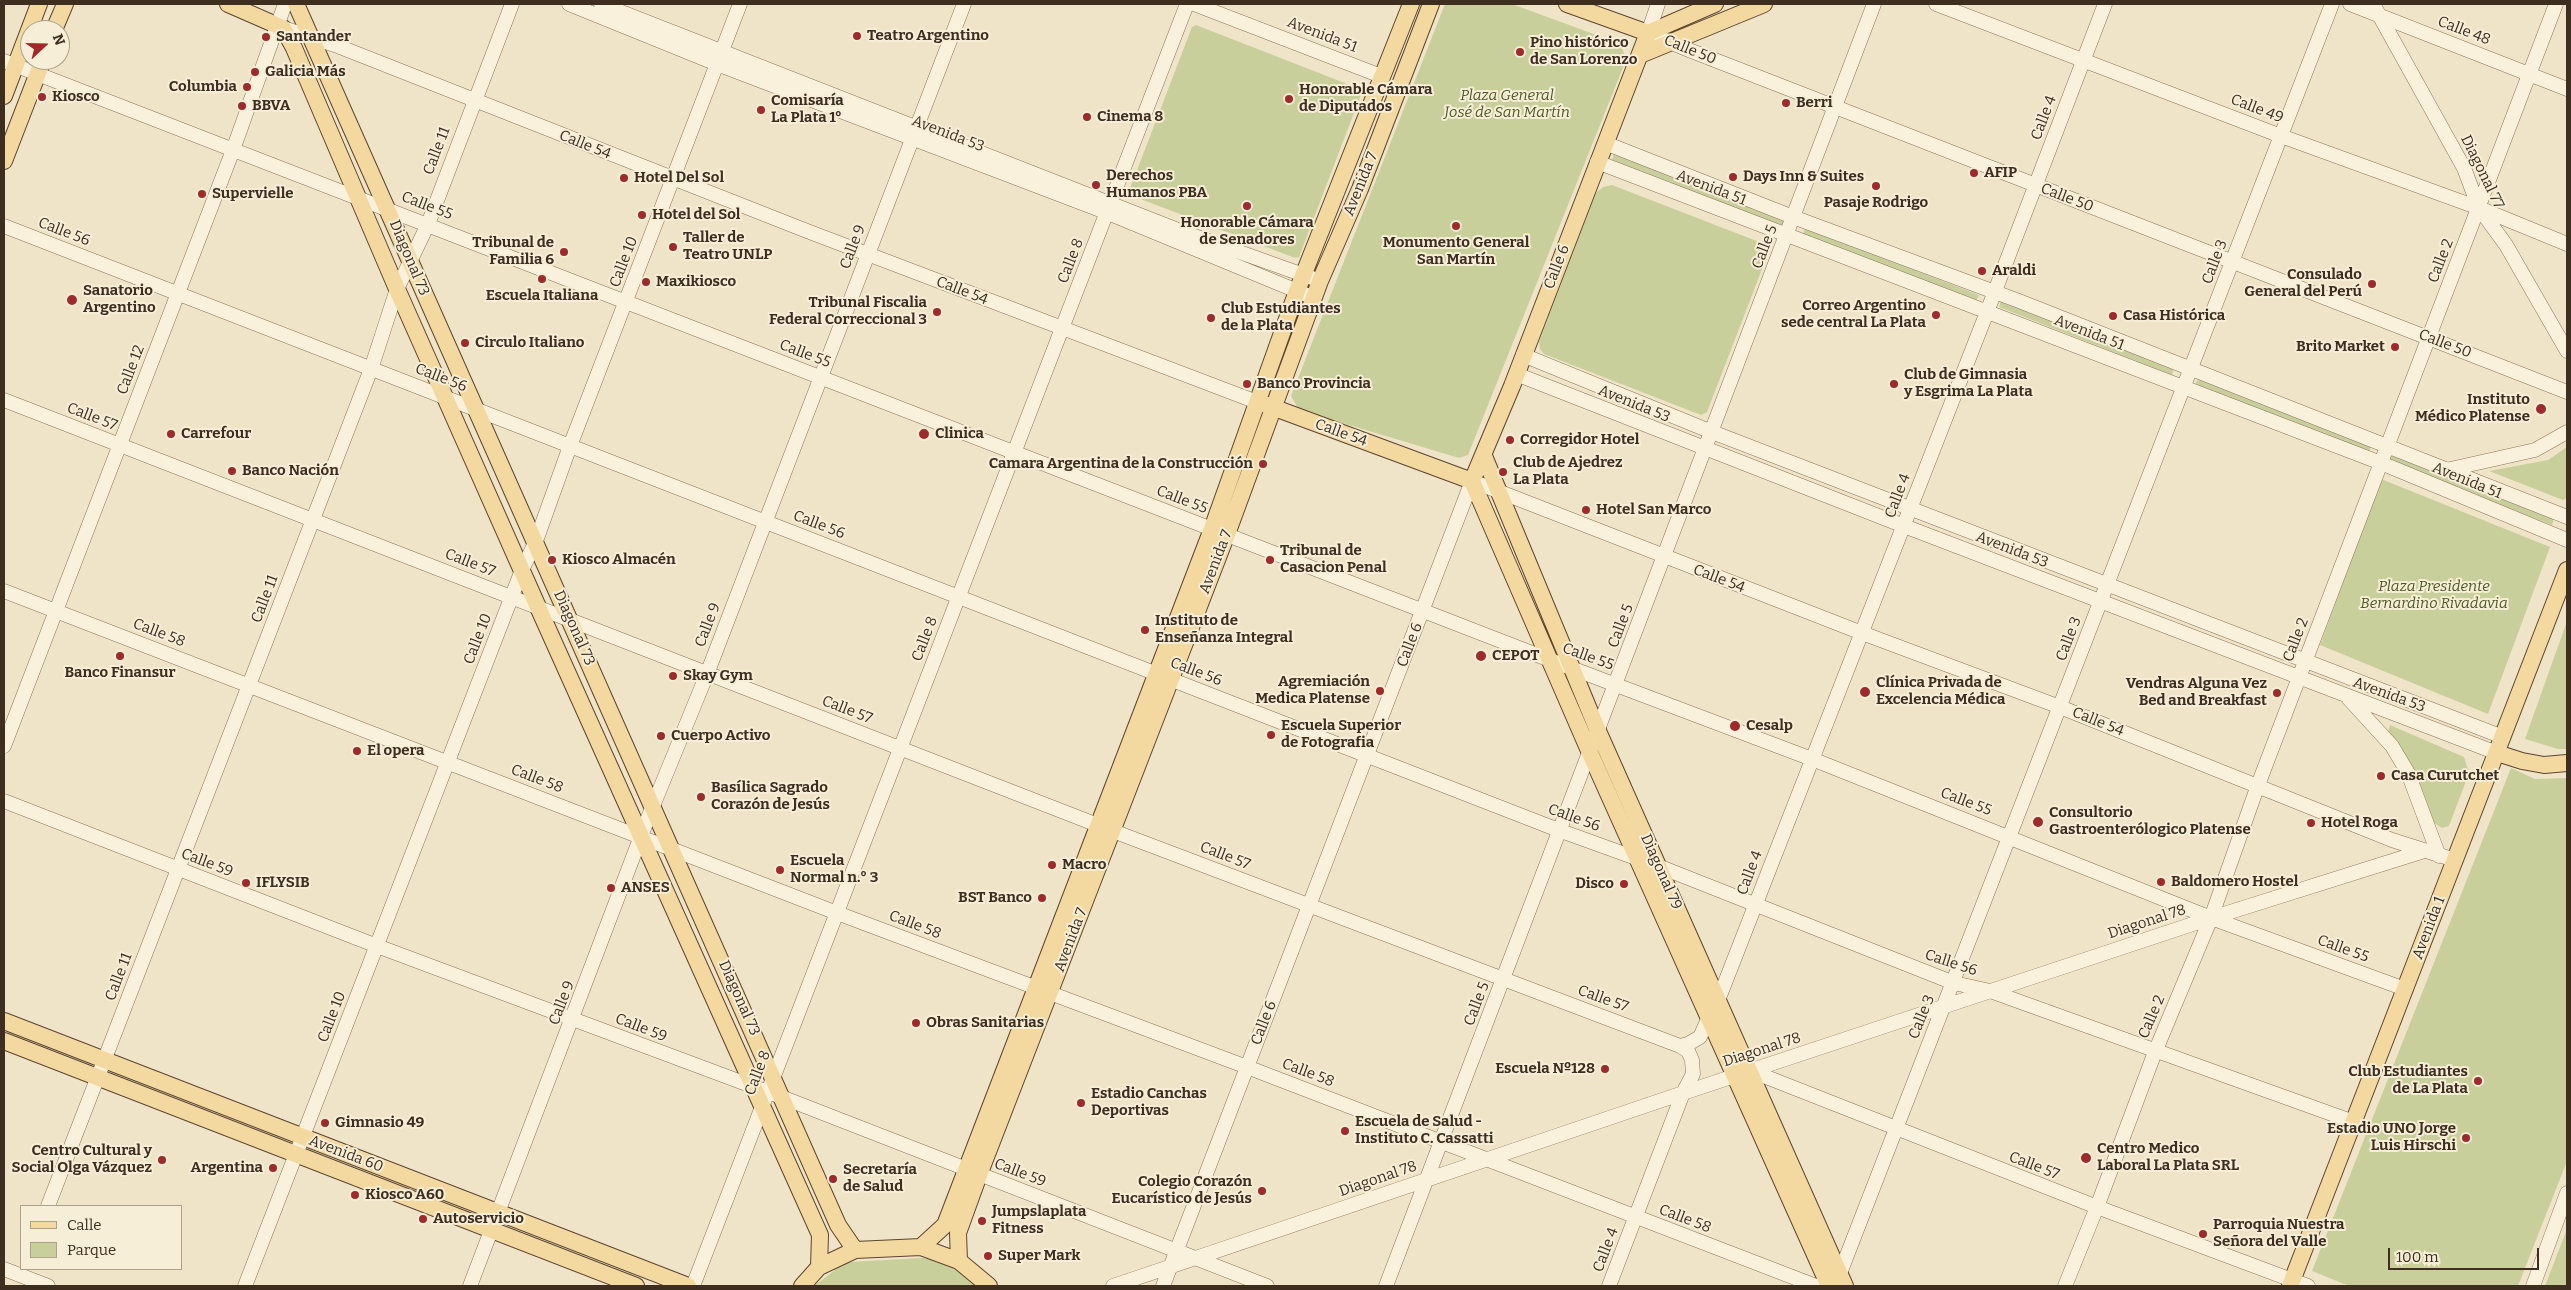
<!DOCTYPE html>
<meta charset="utf-8">
<style>
body{margin:0}
#map{position:relative;width:2571px;height:1290px;overflow:hidden;background:#f0e4c8;font-family:Bitter,serif}
canvas{display:block}
.frame{position:absolute;inset:0;border:5px solid #3d2e20;pointer-events:none}
.legend{position:absolute;left:20px;top:1205px;width:162px;height:65px;box-sizing:border-box;background:#f7eed8;border:1px solid #ada18e;margin:0;padding:6px 9px;list-style:none;font-size:15px;color:#3d2e20}
.legend li{display:flex;align-items:center;gap:10px;height:25px}
.legend b{width:25px;border:1px solid #ada18e}
.north{position:absolute;left:20px;top:20px;width:50px;height:50px;box-sizing:border-box;background:#f7eed8;border:1px solid #ada18e;border-radius:50%;rotate:69deg;font-size:14px;font-weight:700;line-height:20px;text-align:center;color:#3d2e20}
.north::after{content:'';display:block;margin:auto;width:18px;height:22px;background:#9e2a2b;clip-path:polygon(50% 0,100% 100%,50% 72%,0 100%)}
.scale{position:absolute;left:2388px;top:1248px;width:151px;height:22px;box-sizing:border-box;border:2px solid #3d2e20;border-top:0;padding-left:6px;font-size:15px;line-height:18px;white-space:nowrap;color:#3d2e20;-webkit-text-stroke:4px #f7eed8;paint-order:stroke}
</style>
<div id="map">
<canvas width="2571" height="1290"></canvas>
<div class="frame"></div>
<ul class="legend">
<li><b style="height:6px;background:#f3d9a0"></b>Calle</li>
<li><b style="height:14px;background:#c9cf9b"></b>Parque</li>
</ul>
<div class="north">N</div>
<div class="scale">100 m</div>
</div>
<script>
const ctx = document.querySelector('canvas').getContext('2d');
ctx.lineJoin = 'round';
function fillPath(path, color) { ctx.fillStyle = color; ctx.fill(path, 'evenodd'); }
const poly = rows => new Path2D(rows.map(r => 'M' + r).join(''));
function strokePath(path, color, width, dash) { ctx.strokeStyle = color; ctx.lineWidth = width; ctx.lineCap = dash ? 'butt' : 'round'; ctx.setLineDash(dash || []); ctx.stroke(path); }
function write(font, color, halo, rows, align = 'center') {
  ctx.font = font + ' Bitter,serif'; ctx.lineWidth = 4; ctx.setLineDash([]); ctx.textBaseline = 'middle'; ctx.strokeStyle = halo; ctx.fillStyle = color; for (const [text, x, y, turn = 0] of rows) {
    ctx.save(); ctx.translate(x, y); ctx.rotate((+turn || 0) * Math.PI / 180); ctx.textAlign = isNaN(turn) ? turn : align; if (halo) ctx.strokeText(text, 0, 0); ctx.fillText(text, 0, 0); ctx.restore();
  }
}
const green = poly([
 [1445,4,1512,4,1621,44,1626,60,1468,455,1459,458,1299,410,1291,396],
 [1196,25,1360,89,1362,92,1299,257,1295,258,1130,195,1129,191,1192,27],
 [1614,154,1788,221,1785,227,1612,160],
 [1612,185,1767,245,1769,251,1707,412,1701,415,1544,354,1540,349,1539,342,1596,193,1603,187],
 [1805,228,1979,295,1976,301,1803,234],
 [2001,301,2174,368,2172,375,1999,307],
 [2198,379,2371,446,2369,452,2195,385],
 [2567,447,2567,498,2563,500,2489,471,2548,460],
 [2391,455,2554,518,2552,525,2388,461],
 [2381,479,2550,547,2488,714,2320,645],
 [2567,621,2567,749,2558,749,2525,739],
 [2390,725,2464,757,2469,773,2449,826,2442,828,2434,823,2419,781,2401,747,2388,732],
 [2511,768,2535,779,2567,778,2567,1161,2518,1286,2349,1286,2312,1271],
 [2567,1229,2567,1286,2545,1286],
 [921,1258,931,1259,959,1271,975,1286,814,1286,839,1267,849,1262]
]);
const minor = poly([
 [569,4,717,64,1108,213,1314,298],
 [601,4,1178,230,1312,278],
 [1194,4,1381,76],
 [1658,4,1648,33,1689,50,2567,392],
 [1936,4,2281,136,2479,208,2567,244],
 [2350,4,2567,89],
 [2373,4,2464,168,2479,208,2506,245,2567,351],
 [283,28,335,45,807,231,1257,402],
 [4,61,1550,660,1812,759,2211,918,2405,989],
 [1605,143,1793,217,2019,301,2567,517],
 [1597,162,2381,463,2567,540],
 [4,226,1561,831,1658,866,1954,983,1990,991,2354,1122],
 [1523,355,1712,432,2503,737],
 [1516,374,1904,526,2497,753],
 [4,400,1113,831,1680,1046,1688,1051,1692,1060,1693,1074,1683,1093,1609,1286],
 [2446,470,2535,450,2567,432],
 [4,591,837,913,1247,1067,1816,1286],
 [2349,699,2392,746,2408,773,2439,856],
 [4,746,233,150,285,4],
 [4,801,377,946,784,1098,1267,1286],
 [1719,998,1987,312,2105,4],
 [1680,1046,1688,1044,1700,1037,1709,1017],
 [1751,1071,2097,1207,2308,1286],
 [48,1206,371,369,397,289,428,224,512,4],
 [4,1269,48,1286],
 [1837,1281,2332,4],
 [245,1286,522,570,536,541,570,446,740,4],
 [470,1286,646,823,707,674,964,4],
 [693,1286,1187,4],
 [1113,1286,1683,1093,2211,918,2424,851],
 [1163,1286,1472,481,1862,633,2060,707,2392,840,2455,860],
 [1386,1286,1874,4],
 [2065,1286,2097,1207,2155,1052,2211,918,2258,785,2556,4],
 [2533,1286,2567,1193]
]);
const major = poly([
 [228,4,283,28,294,48,397,289,538,607,820,1235,819,1267],
 [296,4,838,1225,855,1250],
 [1567,4,1648,33],
 [54,30,65,4],
 [1648,33,1715,4],
 [1640,55,1764,4],
 [4,96,39,4],
 [4,161,43,60],
 [1264,404,1472,481],
 [1484,456,1598,731,1845,1286],
 [1472,481,1590,753,1829,1286],
 [1472,481,1512,386,1648,33],
 [2497,753,2522,761,2544,765,2567,763],
 [4,1021,688,1286],
 [4,1041,636,1286],
 [921,1247,945,1225,1212,529,1297,291,1411,4],
 [959,1261,958,1233,979,1175,1227,534,1320,281,1360,189,1431,4],
 [802,1286,819,1267,855,1250,921,1247,959,1261,989,1286],
 [2290,1286,2567,570]
]);
const markers = [
 [857,36,5,"#9e2a2b"],
 [266,37,5,"#9e2a2b"],
 [1520,52,5,"#9e2a2b"],
 [255,72,5,"#9e2a2b"],
 [247,87,5,"#9e2a2b"],
 [42,97,5,"#9e2a2b"],
 [1289,99,5,"#9e2a2b"],
 [1786,103,5,"#9e2a2b"],
 [242,106,5,"#9e2a2b"],
 [761,110,5,"#9e2a2b"],
 [1087,117,5,"#9e2a2b"],
 [1974,173,5,"#9e2a2b"],
 [1733,177,5,"#9e2a2b"],
 [624,178,5,"#9e2a2b"],
 [1096,185,5,"#9e2a2b"],
 [1876,186,5,"#9e2a2b"],
 [202,194,5,"#9e2a2b"],
 [1247,206,5,"#9e2a2b"],
 [642,215,5,"#9e2a2b"],
 [1456,226,5,"#9e2a2b"],
 [673,247,5,"#9e2a2b"],
 [564,252,5,"#9e2a2b"],
 [1982,271,5,"#9e2a2b"],
 [542,279,5,"#9e2a2b"],
 [646,282,5,"#9e2a2b"],
 [2372,284,5,"#9e2a2b"],
 [72,300,6,"#9e2a2b"],
 [937,312,5,"#9e2a2b"],
 [1936,315,5,"#9e2a2b"],
 [2113,316,5,"#9e2a2b"],
 [1211,318,5,"#9e2a2b"],
 [465,343,5,"#9e2a2b"],
 [2395,347,5,"#9e2a2b"],
 [1247,384,5,"#9e2a2b"],
 [1894,384,5,"#9e2a2b"],
 [2541,409,6,"#9e2a2b"],
 [171,434,5,"#9e2a2b"],
 [924,434,6,"#9e2a2b"],
 [1510,440,5,"#9e2a2b"],
 [1263,464,5,"#9e2a2b"],
 [232,471,5,"#9e2a2b"],
 [1503,472,5,"#9e2a2b"],
 [1586,510,5,"#9e2a2b"],
 [552,560,5,"#9e2a2b"],
 [1270,560,5,"#9e2a2b"],
 [1145,630,5,"#9e2a2b"],
 [120,656,5,"#9e2a2b"],
 [1481,656,6,"#9e2a2b"],
 [673,676,5,"#9e2a2b"],
 [1380,691,5,"#9e2a2b"],
 [1865,692,6,"#9e2a2b"],
 [2277,693,5,"#9e2a2b"],
 [1735,726,6,"#9e2a2b"],
 [1271,735,5,"#9e2a2b"],
 [661,736,5,"#9e2a2b"],
 [357,751,5,"#9e2a2b"],
 [2381,776,5,"#9e2a2b"],
 [701,797,5,"#9e2a2b"],
 [2038,822,6,"#9e2a2b"],
 [2311,823,5,"#9e2a2b"],
 [1052,865,5,"#9e2a2b"],
 [780,870,5,"#9e2a2b"],
 [2161,882,5,"#9e2a2b"],
 [246,883,5,"#9e2a2b"],
 [1624,884,5,"#9e2a2b"],
 [611,888,5,"#9e2a2b"],
 [1042,898,5,"#9e2a2b"],
 [916,1023,5,"#9e2a2b"],
 [1605,1069,5,"#9e2a2b"],
 [2478,1081,5,"#9e2a2b"],
 [1081,1103,5,"#9e2a2b"],
 [325,1123,5,"#9e2a2b"],
 [1345,1131,5,"#9e2a2b"],
 [2466,1138,5,"#9e2a2b"],
 [2086,1158,6,"#9e2a2b"],
 [162,1160,5,"#9e2a2b"],
 [273,1168,5,"#9e2a2b"],
 [833,1179,5,"#9e2a2b"],
 [1262,1191,5,"#9e2a2b"],
 [355,1195,5,"#9e2a2b"],
 [423,1219,5,"#9e2a2b"],
 [982,1221,5,"#9e2a2b"],
 [2203,1234,5,"#9e2a2b"],
 [988,1256,5,"#9e2a2b"]
];
const streetNames = [
 ["Calle 48",2464,31,21],
 ["Avenida 51",1322,35,21],
 ["Calle 50",1690,50,22],
 ["Calle 49",2257,109,21],
 ["Calle 4",2044,118,-69],
 ["Avenida 53",948,134,21],
 ["Calle 54",585,145,22],
 ["Calle 11",437,151,-69],
 ["Diagonal 77",2482,172,64],
 ["Avenida 7",1361,184,-68],
 ["Avenida 51",1711,188,21],
 ["Calle 50",2067,198,21],
 ["Calle 55",427,206,21],
 ["Calle 56",64,232,21],
 ["Calle 9",853,247,-69],
 ["Calle 5",1765,247,-69],
 ["Diagonal 73",409,258,67],
 ["Calle 8",1071,261,-69],
 ["Calle 2",2441,261,-69],
 ["Calle 10",624,262,-69],
 ["Calle 3",2215,262,-69],
 ["Calle 6",1557,267,-69],
 ["Calle 54",962,291,21],
 ["Avenida 51",2089,333,21],
 ["Calle 50",2445,344,21],
 ["Calle 55",805,354,21],
 ["Calle 12",131,370,-69],
 ["Calle 56",441,378,21],
 ["Avenida 53",1634,404,22],
 ["Calle 57",92,417,21],
 ["Calle 54",1341,433,20],
 ["Avenida 51",2467,481,22],
 ["Calle 4",1898,496,-69],
 ["Calle 55",1182,500,21],
 ["Calle 56",819,525,21],
 ["Avenida 53",2012,550,21],
 ["Avenida 7",1216,562,-69],
 ["Calle 57",470,563,21],
 ["Calle 54",1719,579,21],
 ["Calle 11",265,599,-69],
 ["Calle 9",708,625,-69],
 ["Calle 5",1621,626,-69],
 ["Diagonal 73",574,628,66],
 ["Calle 58",159,633,21],
 ["Calle 10",478,639,-69],
 ["Calle 8",925,639,-69],
 ["Calle 3",2069,639,-69],
 ["Calle 2",2296,640,-69],
 ["Calle 6",1410,645,-69],
 ["Calle 55",1588,657,20],
 ["Calle 56",1196,672,21],
 ["Avenida 53",2389,695,20],
 ["Calle 57",847,710,21],
 ["Calle 54",2098,722,22],
 ["Calle 58",537,779,21],
 ["Calle 55",1966,802,21],
 ["Calle 56",1574,818,20],
 ["Calle 57",1225,856,21],
 ["Calle 59",207,863,21],
 ["Diagonal 79",1661,872,66],
 ["Calle 4",1750,873,-69],
 ["Diagonal 78",2147,922,-18],
 ["Calle 58",915,925,21],
 ["Avenida 1",2429,928,-69],
 ["Avenida 7",1071,940,-69],
 ["Calle 55",2343,949,20],
 ["Calle 56",1951,963,18],
 ["Calle 11",119,977,-69],
 ["Diagonal 73",739,998,66],
 ["Calle 57",1603,999,20],
 ["Calle 9",562,1003,-69],
 ["Calle 5",1477,1004,-69],
 ["Calle 10",332,1017,-69],
 ["Calle 3",1922,1017,-68],
 ["Calle 2",2152,1017,-67],
 ["Calle 6",1264,1023,-69],
 ["Calle 59",641,1028,21],
 ["Diagonal 78",1762,1050,-18],
 ["Calle 8",758,1073,-69],
 ["Calle 58",1308,1073,21],
 ["Avenida 60",346,1154,21],
 ["Calle 57",2034,1166,21],
 ["Calle 59",1020,1173,21],
 ["Diagonal 78",1378,1179,-19],
 ["Calle 58",1685,1219,21],
 ["Calle 4",1606,1250,-69]
];
const poiNames = [
 ["Teatro Argentino",867,36],
 ["Santander",276,37],
 ["Pino histórico",1530,43],
 ["de San Lorenzo",1530,60],
 ["Galicia Más",265,72],
 ["Columbia",237,87,"right"],
 ["Honorable Cámara",1299,90],
 ["de Diputados",1299,107],
 ["Kiosco",52,97],
 ["Comisaría",771,101],
 ["La Plata 1°",771,118],
 ["Berri",1796,103],
 ["BBVA",252,106],
 ["Cinema 8",1097,117],
 ["AFIP",1984,173],
 ["Derechos",1106,176],
 ["Humanos PBA",1106,193],
 ["Days Inn & Suites",1743,177],
 ["Hotel Del Sol",634,178],
 ["Supervielle",212,194],
 ["Pasaje Rodrigo",1876,203,"center"],
 ["Hotel del Sol",652,215],
 ["Honorable Cámara",1247,223,"center"],
 ["de Senadores",1247,240,"center"],
 ["Taller de",683,238],
 ["Teatro UNLP",683,255],
 ["Tribunal de",554,243,"right"],
 ["Familia 6",554,260,"right"],
 ["Monumento General",1456,243,"center"],
 ["San Martín",1456,260,"center"],
 ["Araldi",1992,271],
 ["Consulado",2362,275,"right"],
 ["General del Perú",2362,292,"right"],
 ["Maxikiosco",656,282],
 ["Sanatorio",83,291],
 ["Argentino",83,308],
 ["Escuela Italiana",542,296,"center"],
 ["Tribunal Fiscalia",927,303,"right"],
 ["Federal Correccional 3",927,320,"right"],
 ["Correo Argentino",1926,306,"right"],
 ["sede central La Plata",1926,323,"right"],
 ["Club Estudiantes",1221,309],
 ["de la Plata",1221,326],
 ["Casa Histórica",2123,316],
 ["Circulo Italiano",475,343],
 ["Brito Market",2385,347,"right"],
 ["Club de Gimnasia",1904,375],
 ["y Esgrima La Plata",1904,392],
 ["Banco Provincia",1257,384],
 ["Instituto",2530,400,"right"],
 ["Médico Platense",2530,417,"right"],
 ["Carrefour",181,434],
 ["Clinica",935,434],
 ["Corregidor Hotel",1520,440],
 ["Club de Ajedrez",1513,463],
 ["La Plata",1513,480],
 ["Camara Argentina de la Construcción",1253,464,"right"],
 ["Banco Nación",242,471],
 ["Hotel San Marco",1596,510],
 ["Tribunal de",1280,551],
 ["Casacion Penal",1280,568],
 ["Kiosco Almacén",562,560],
 ["Instituto de",1155,621],
 ["Enseñanza Integral",1155,638],
 ["CEPOT",1492,656],
 ["Banco Finansur",120,673,"center"],
 ["Skay Gym",683,676],
 ["Agremiación",1370,682,"right"],
 ["Medica Platense",1370,699,"right"],
 ["Clínica Privada de",1876,683],
 ["Excelencia Médica",1876,700],
 ["Vendras Alguna Vez",2267,684,"right"],
 ["Bed and Breakfast",2267,701,"right"],
 ["Escuela Superior",1281,726],
 ["de Fotografia",1281,743],
 ["Cesalp",1746,726],
 ["Cuerpo Activo",671,736],
 ["El opera",367,751],
 ["Casa Curutchet",2391,776],
 ["Basílica Sagrado",711,788],
 ["Corazón de Jesús",711,805],
 ["Consultorio",2049,813],
 ["Gastroenterólogico Platense",2049,830],
 ["Hotel Roga",2321,823],
 ["Escuela",790,861],
 ["Normal n.° 3",790,878],
 ["Macro",1062,865],
 ["Baldomero Hostel",2171,882],
 ["IFLYSIB",256,883],
 ["Disco",1614,884,"right"],
 ["ANSES",621,888],
 ["BST Banco",1032,898,"right"],
 ["Obras Sanitarias",926,1023],
 ["Escuela Nº128",1595,1069,"right"],
 ["Club Estudiantes",2468,1072,"right"],
 ["de La Plata",2468,1089,"right"],
 ["Estadio Canchas",1091,1094],
 ["Deportivas",1091,1111],
 ["Escuela de Salud -",1355,1122],
 ["Instituto C. Cassatti",1355,1139],
 ["Gimnasio 49",335,1123],
 ["Estadio UNO Jorge",2456,1129,"right"],
 ["Luis Hirschi",2456,1146,"right"],
 ["Centro Medico",2097,1149],
 ["Laboral La Plata SRL",2097,1166],
 ["Centro Cultural y",152,1151,"right"],
 ["Social Olga Vázquez",152,1168,"right"],
 ["Argentina",263,1168,"right"],
 ["Secretaría",843,1170],
 ["de Salud",843,1187],
 ["Colegio Corazón",1252,1182,"right"],
 ["Eucarístico de Jesús",1252,1199,"right"],
 ["Kiosco A60",365,1195],
 ["Jumpslaplata",992,1212],
 ["Fitness",992,1229],
 ["Autoservicio",433,1219],
 ["Parroquia Nuestra",2213,1225],
 ["Señora del Valle",2213,1242],
 ["Super Mark",998,1256]
];
const parkNames = [
 ["Plaza General",1507,96],
 ["José de San Martín",1507,113],
 ["Plaza Presidente",2434,587],
 ["Bernardino Rivadavia",2434,604]
];
fillPath(green, '#c9cf9b');
strokePath(minor, '#8d765c', 15);
strokePath(major, '#5b4430', 18);
strokePath(minor, '#faf1dc', 14);
strokePath(major, '#f3d9a0', 16);
for (const [x, y, r, color] of markers) { const dot = new Path2D(); dot.arc(x, y, r, 0, 2 * Math.PI); ctx.fillStyle = color; ctx.fill(dot); strokePath(dot, '#f7eed8', 2); }
write('15px', '#3d2e20', '#f7eed8', streetNames);
write('bold 15px', '#3d2e20', '#f7eed8', poiNames, 'left');
write('italic 15px', '#4d5a26', '#f7eed8', parkNames);
</script>
